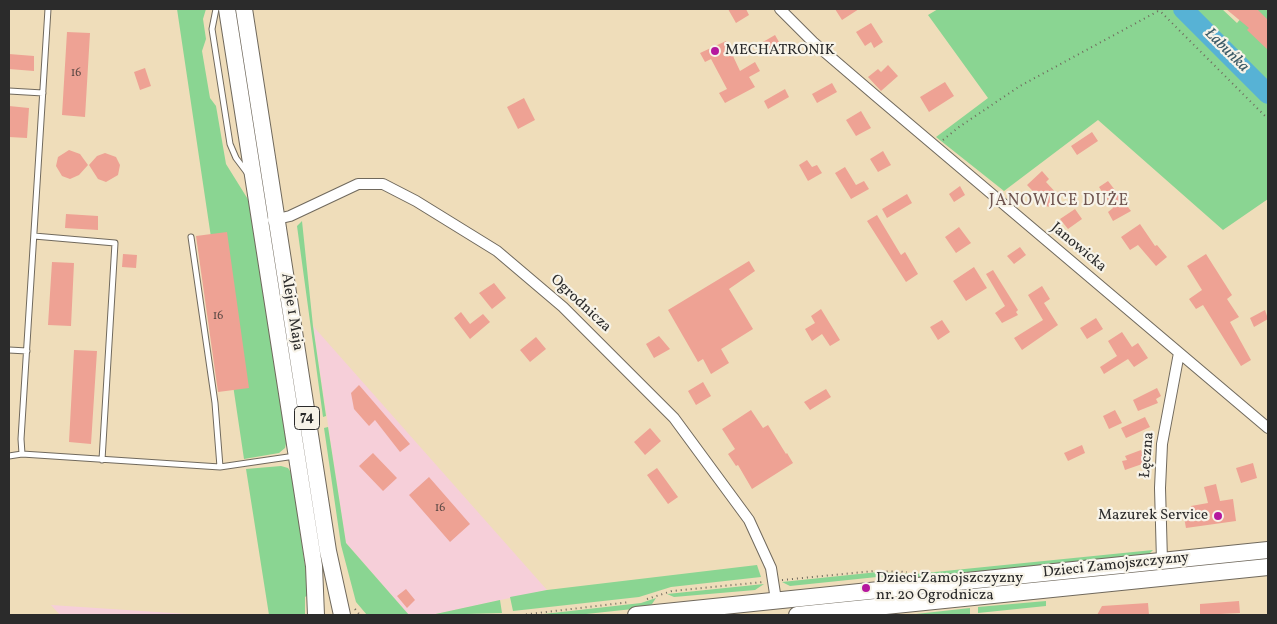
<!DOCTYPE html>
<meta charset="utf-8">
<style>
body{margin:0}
#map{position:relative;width:1277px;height:624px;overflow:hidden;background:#efddba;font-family:Vollkorn,serif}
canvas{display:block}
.frame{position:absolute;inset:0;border:10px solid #2b2b2b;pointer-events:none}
</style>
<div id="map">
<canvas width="1277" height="624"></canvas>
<div class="frame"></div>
</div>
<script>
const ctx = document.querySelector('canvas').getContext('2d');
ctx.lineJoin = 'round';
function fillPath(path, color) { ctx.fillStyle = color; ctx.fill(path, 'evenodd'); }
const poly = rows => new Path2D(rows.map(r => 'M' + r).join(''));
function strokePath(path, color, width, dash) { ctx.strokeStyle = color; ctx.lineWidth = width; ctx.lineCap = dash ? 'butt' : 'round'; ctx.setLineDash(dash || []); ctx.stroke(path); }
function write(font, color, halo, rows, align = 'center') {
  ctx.font = font + ' Vollkorn,serif'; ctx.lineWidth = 4.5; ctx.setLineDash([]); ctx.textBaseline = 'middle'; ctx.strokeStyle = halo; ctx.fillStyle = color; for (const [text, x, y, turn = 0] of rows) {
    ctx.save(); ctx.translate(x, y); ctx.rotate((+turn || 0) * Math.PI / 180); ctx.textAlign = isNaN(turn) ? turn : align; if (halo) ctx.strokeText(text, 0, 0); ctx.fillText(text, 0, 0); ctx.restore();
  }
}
const built = poly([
 [313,326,547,590,431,615,409,615,346,543],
 [51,605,202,615,60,615]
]);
const green = poly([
 [177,9,206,9,203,19,206,39,202,51,210,98,216,106,226,164,249,201,251,208,287,439,285,448,279,453,244,459],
 [938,9,1222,9,1237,23,1249,9,1268,9,1268,199,1223,230,1098,120,1004,191,936,137,988,98,928,15],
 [302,221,313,326,326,416,323,417,297,226],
 [328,427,346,543,409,615,367,615,356,602,341,545,324,428],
 [281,466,288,468,292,474,309,594,305,597,305,615,269,615,246,469],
 [1153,550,1149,554,920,578,877,577,790,586,782,582,878,572,915,574],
 [757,565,761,577,671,587,639,597,513,611,510,597,547,590],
 [764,584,755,590,674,597,667,594],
 [656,598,652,604,642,608,577,615,535,615,641,603],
 [500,600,502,613,431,615],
 [1046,601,1046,606,978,613,978,607],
 [970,608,970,614,916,615,916,614]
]);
const river = poly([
 [1183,9,1268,94]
]);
const building = poly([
 [728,9,746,9,749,15,736,23],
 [835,9,859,9,842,20],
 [1226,9,1257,9,1268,20,1268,50,1247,30,1249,28],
 [871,23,883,42,874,48,871,42,865,46,856,32],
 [67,32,90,33,85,117,62,115],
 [775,35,783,49,771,56,763,42],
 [726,41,740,71,755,62,760,71,749,77,755,87,725,103,719,93,727,89,711,59,705,62,700,53],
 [9,54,34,56,34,71,9,69],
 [888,65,898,76,881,91,868,77,878,69,881,72],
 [145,68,151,86,140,90,134,72],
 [945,82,954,96,929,112,920,97],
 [832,83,837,92,817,103,812,94],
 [785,89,789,97,768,109,764,101],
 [524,98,535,120,518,129,507,107],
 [9,106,29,108,27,138,9,137],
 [861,111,871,128,856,136,846,120],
 [1092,132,1098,141,1077,155,1071,146],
 [69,150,80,154,88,165,79,175,70,179,62,176,56,166,58,157],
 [883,151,891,165,878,172,870,159],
 [105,153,116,157,120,165,118,175,106,182,98,179,89,165,97,156],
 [807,160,812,167,817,165,822,173,808,181,799,165],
 [845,167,856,185,864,181,869,189,851,199,835,173],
 [1042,171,1049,179,1046,182,1059,196,1048,207,1027,185],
 [1108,181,1131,211,1113,221,1108,212,1113,208,1099,187],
 [960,186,965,195,954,202,949,194],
 [907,194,912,203,887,218,882,209],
 [1075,209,1082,219,1068,229,1060,219],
 [66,214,98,216,98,230,65,228],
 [877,215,901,255,905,252,918,274,906,282,867,221],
 [1140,224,1155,246,1157,245,1167,257,1156,266,1138,245,1130,250,1121,237],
 [959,227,971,243,956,253,945,237],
 [227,232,249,388,218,392,196,236],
 [1020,247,1026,255,1014,264,1007,256],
 [123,254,137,255,136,268,122,267],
 [1206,254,1232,295,1227,299,1239,317,1230,322,1251,360,1241,366,1203,305,1196,309,1189,299,1202,290,1187,266],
 [749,261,755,271,729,289,753,329,721,349,729,363,711,374,703,359,698,362,668,310],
 [52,262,74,263,71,326,48,325],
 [974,267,987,288,966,301,953,281],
 [993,270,1018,310,1016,312,1018,315,1002,323,995,313,1005,306,986,274],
 [494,283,506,298,492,309,479,293],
 [1042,286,1050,299,1044,303,1058,325,1022,350,1014,338,1043,320,1028,295],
 [821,309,840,340,830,346,822,334,812,341,805,329,815,323,811,316],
 [1265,310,1268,319,1254,327,1250,318],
 [461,312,470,324,483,314,490,322,470,339,454,318],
 [1096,318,1103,329,1087,339,1080,328],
 [942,320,950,332,938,340,930,327],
 [1122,332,1132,347,1138,343,1148,358,1134,367,1128,359,1104,374,1100,367,1117,356,1108,341],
 [659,336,670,349,654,358,646,344],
 [536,337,546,349,530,362,520,350],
 [74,350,97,351,91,444,69,442],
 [703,382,711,396,696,405,688,391],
 [359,385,410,444,400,452,375,420,369,426,354,409,351,393],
 [1157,388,1161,396,1156,399,1158,403,1138,411,1133,400],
 [826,389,831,397,810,410,804,402],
 [751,410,763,428,768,425,786,454,787,453,793,463,752,489,738,465,736,466,728,454,735,449,722,429],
 [1115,410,1122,423,1109,429,1103,416],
 [1145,417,1150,427,1126,438,1121,428],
 [650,428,661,441,645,455,634,442],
 [1082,445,1085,453,1068,461,1064,453],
 [1141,450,1145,463,1125,470,1122,461,1127,460,1125,456],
 [373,453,397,478,383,491,359,466],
 [1253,463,1257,478,1241,483,1236,468],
 [657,468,678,497,668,504,647,475],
 [429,477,470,524,450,542,409,495],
 [1216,484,1220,501,1233,499,1236,521,1186,528,1183,512,1192,511,1191,506,1208,503,1204,487],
 [406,589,415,600,407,608,397,596],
 [1239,601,1240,613,1200,615,1200,604],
 [1148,603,1149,615,1097,615,1102,606]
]);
const path = poly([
 [1158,9,1268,119],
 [943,140,959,127,1020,86,1162,9],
 [782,580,874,571,907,572],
 [647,599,672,591,763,582],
 [355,609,360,615],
 [521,615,630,602]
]);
const lane = poly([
 [48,9,21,439,22,454,220,467,295,456],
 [216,9,212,29,230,144,236,158,248,174],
 [9,91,43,93],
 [34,236,115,243,102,460],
 [191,237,215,403,220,467],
 [9,350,27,351],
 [9,456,22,454]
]);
const street = poly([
 [780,9,813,42,876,96,1268,428],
 [273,220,290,216,358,184,383,184,416,201,497,251,563,307,674,418,749,520,771,568,776,600],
 [1162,561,1160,488,1162,444,1179,353]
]);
const primary = poly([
 [227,9,314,566,316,615],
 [244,9,328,551,342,615],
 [636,615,1268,550],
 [797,615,1268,567]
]);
const markers = [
 [715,51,5,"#b5179e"],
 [1218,516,5,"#b5179e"],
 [866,588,5,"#b5179e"]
];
const numberNames = [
 ["16",76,74],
 ["16",218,317],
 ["16",440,509]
];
const shields = [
 [307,418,25]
];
const shieldNames = [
 ["74",307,418]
];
const poiNames = [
 ["MECHATRONIK",725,51],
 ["Mazurek Service",1208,516,"right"],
 ["Dzieci Zamojszczyzny",876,579],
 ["nr. 20 Ogrodnicza",876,596]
];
const streetNames = [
 ["Janowicka",1078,248,40],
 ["Ogrodnicza",580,304,43],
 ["Aleje 1 Maja",291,312,81],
 ["Łęczna",1148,455,-85],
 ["Dzieci Zamojszczyzny",1116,566,-6]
];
const waterNames = [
 ["Łabuńka",1226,51,45]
];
const neighbourhoodNames = [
 ["JANOWICE DUŻE",1059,202]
];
fillPath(built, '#f6cfd9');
fillPath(green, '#8ad592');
strokePath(river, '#57b2d5', 20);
fillPath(building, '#eea294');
strokePath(lane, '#70695d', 7);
strokePath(street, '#70695d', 12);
strokePath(primary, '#70695d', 18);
strokePath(path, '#70695d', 2, [1, 4]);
strokePath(lane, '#fff', 5);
strokePath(street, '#fff', 10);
strokePath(primary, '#fff', 16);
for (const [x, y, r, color] of markers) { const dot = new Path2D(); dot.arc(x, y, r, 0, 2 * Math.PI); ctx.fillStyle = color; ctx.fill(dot); strokePath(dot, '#f7f3e8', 2); }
write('12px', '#5c4945', null, numberNames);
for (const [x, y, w] of shields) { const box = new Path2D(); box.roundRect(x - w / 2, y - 11.5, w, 23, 4); ctx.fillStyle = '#f7f3e8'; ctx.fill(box); strokePath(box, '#2b2b2b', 1); }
write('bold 14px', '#2b2b2b', null, shieldNames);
write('15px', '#2b2b2b', '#f7f3e8', poiNames, 'left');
write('15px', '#2b2b2b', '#f7f3e8', streetNames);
write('italic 16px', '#3a5a66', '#f7f3e8', waterNames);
ctx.letterSpacing = '1px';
write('16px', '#6f5550', '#f7f3e8', neighbourhoodNames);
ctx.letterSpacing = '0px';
</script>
